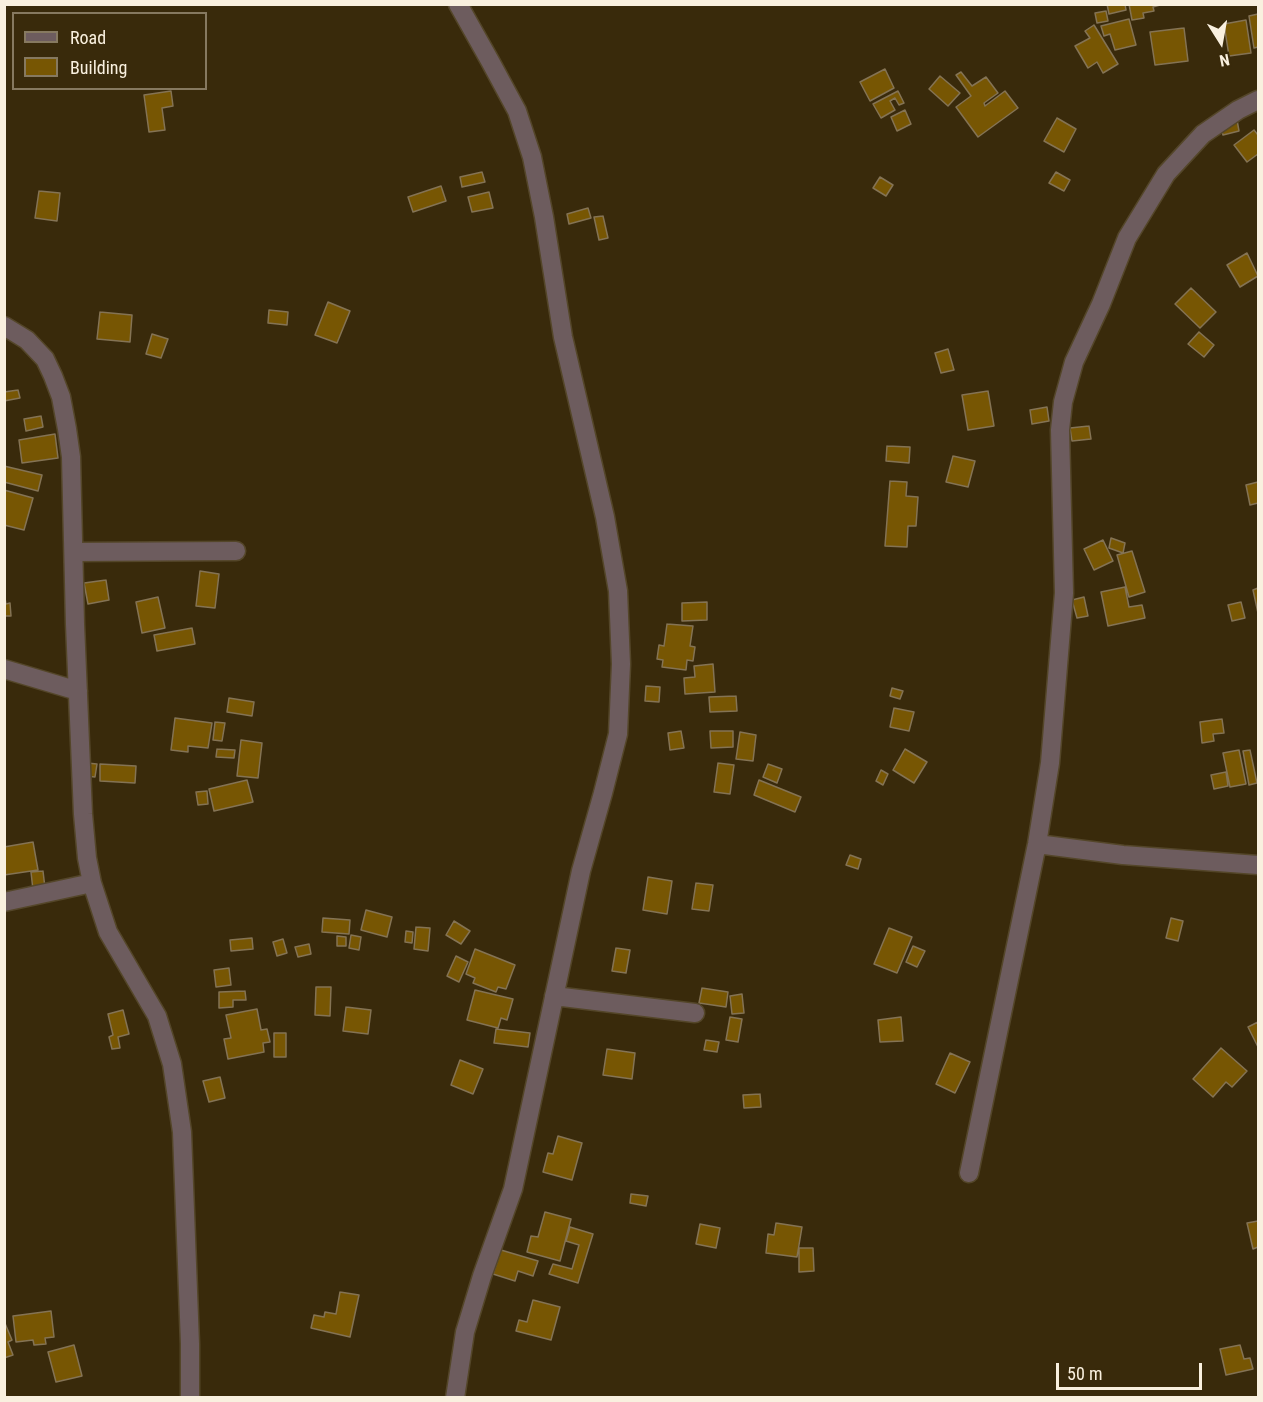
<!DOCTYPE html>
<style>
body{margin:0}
#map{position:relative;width:1263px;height:1402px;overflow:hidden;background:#392a0b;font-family:"Roboto Condensed",sans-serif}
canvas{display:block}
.frame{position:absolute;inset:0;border:6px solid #f9f0df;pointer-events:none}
.legend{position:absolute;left:12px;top:12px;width:195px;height:78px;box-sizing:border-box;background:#392a0b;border:2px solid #867960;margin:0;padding:8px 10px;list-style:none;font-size:18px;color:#f9f0df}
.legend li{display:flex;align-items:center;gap:12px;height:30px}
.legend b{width:30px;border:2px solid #867960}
.north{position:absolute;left:1191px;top:12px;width:60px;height:60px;-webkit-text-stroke:4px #392a0b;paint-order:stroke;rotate:169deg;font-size:16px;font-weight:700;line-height:24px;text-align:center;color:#f9f0df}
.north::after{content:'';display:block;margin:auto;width:21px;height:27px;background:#f9f0df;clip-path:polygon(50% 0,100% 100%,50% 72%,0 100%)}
.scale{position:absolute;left:1056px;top:1363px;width:146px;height:27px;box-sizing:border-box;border:3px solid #f9f0df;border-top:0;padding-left:8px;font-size:18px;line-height:21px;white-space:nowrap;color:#f9f0df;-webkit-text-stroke:4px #392a0b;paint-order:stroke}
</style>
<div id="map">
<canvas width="1263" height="1402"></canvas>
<div class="frame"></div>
<ul class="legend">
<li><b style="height:8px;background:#6d5c5e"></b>Road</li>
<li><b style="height:16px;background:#775603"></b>Building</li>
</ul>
<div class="north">N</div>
<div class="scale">50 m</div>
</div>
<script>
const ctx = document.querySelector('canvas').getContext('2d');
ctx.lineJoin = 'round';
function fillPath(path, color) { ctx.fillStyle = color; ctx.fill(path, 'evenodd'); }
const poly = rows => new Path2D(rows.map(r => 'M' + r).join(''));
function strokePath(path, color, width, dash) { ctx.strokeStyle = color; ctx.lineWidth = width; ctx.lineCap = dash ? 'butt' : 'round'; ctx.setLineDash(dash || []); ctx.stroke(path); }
const building = poly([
 [1107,4,1125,4,1126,10,1109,14,1107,4],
 [1129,4,1159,4,1160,5,1153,7,1154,11,1143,13,1144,18,1132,20,1129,4],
 [1106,11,1108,21,1097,23,1095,13,1106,11],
 [1258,14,1258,47,1254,48,1249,16,1258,14],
 [1129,19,1136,45,1115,50,1110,34,1104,36,1101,26,1129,19],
 [1246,20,1251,53,1229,56,1224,24,1246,20],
 [1094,25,1118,64,1103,73,1097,62,1088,68,1075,46,1090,38,1085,31,1094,25],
 [1184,28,1188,61,1155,65,1150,32,1184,28],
 [885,69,894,88,870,101,860,82,885,69],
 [961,72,972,86,986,77,998,93,984,103,985,106,1005,91,1018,108,978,137,956,107,971,96,956,75,961,72],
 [940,76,960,93,948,106,929,89,940,76],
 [171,91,173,106,162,108,165,130,149,132,144,95,171,91],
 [898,91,904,103,899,105,895,98,890,101,895,110,881,118,873,104,898,91],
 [905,110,911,124,897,131,891,117,905,110],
 [1057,118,1076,129,1064,152,1044,141,1057,118],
 [1237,120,1239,131,1223,135,1220,124,1237,120],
 [1254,130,1258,135,1258,154,1247,162,1234,145,1254,130],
 [482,172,485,182,462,187,460,177,482,172],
 [1056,172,1070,180,1064,191,1049,183,1056,172],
 [880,177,893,185,886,196,873,188,880,177],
 [441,186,446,201,413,212,408,197,441,186],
 [39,191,60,193,57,221,35,218,39,191],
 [489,192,493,208,472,212,468,197,489,192],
 [588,208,591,218,569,224,567,214,588,208],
 [603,216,608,238,599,240,594,217,603,216],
 [1247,253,1258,276,1240,287,1227,265,1247,253],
 [1191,288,1216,312,1200,328,1175,304,1191,288],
 [328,302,350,311,337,343,315,335,328,302],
 [269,310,288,312,287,325,268,323,269,310],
 [100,312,132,315,130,342,97,339,100,312],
 [1199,332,1214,345,1204,357,1188,344,1199,332],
 [152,334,168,339,161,358,146,354,152,334],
 [948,349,954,370,941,373,935,353,948,349],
 [18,390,20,398,4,401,4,392,18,390],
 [988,391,994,426,968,430,962,395,988,391],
 [1047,407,1049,421,1032,424,1030,410,1047,407],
 [41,416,43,427,26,431,24,419,41,416],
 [1089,426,1091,439,1072,441,1070,428,1089,426],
 [55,434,58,458,22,463,19,440,55,434],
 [887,446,910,447,909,463,886,461,887,446],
 [953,456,975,461,968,487,946,482,953,456],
 [4,466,42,475,38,491,4,482,4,466],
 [890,481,907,482,906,496,918,497,916,526,908,526,907,547,885,546,890,481],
 [1258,482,1258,503,1250,505,1246,485,1258,482],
 [4,490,33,498,24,530,4,525,4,490],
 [1111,538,1125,543,1123,553,1109,548,1111,538],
 [1103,540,1113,561,1094,570,1084,549,1103,540],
 [1132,551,1145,592,1129,597,1117,555,1132,551],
 [200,571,219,574,215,608,196,606,200,571],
 [106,580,109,600,88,604,84,583,106,580],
 [1125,587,1129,607,1142,605,1145,618,1108,626,1101,592,1125,587],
 [1258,588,1258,613,1253,590,1258,588],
 [4,592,6,604,10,603,11,616,4,616,4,592],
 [158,597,165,628,142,633,136,602,158,597],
 [1084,597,1088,616,1077,618,1072,600,1084,597],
 [707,602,707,620,682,621,682,603,707,602],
 [1241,602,1245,618,1232,621,1228,605,1241,602],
 [667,624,693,626,690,646,695,647,693,661,687,660,686,670,662,667,663,660,657,659,659,645,664,646,667,624],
 [192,628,195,644,157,651,154,635,192,628],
 [713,664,715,692,685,694,684,678,695,677,694,666,713,664],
 [646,686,660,687,659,702,645,701,646,686],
 [892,688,903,691,900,699,890,696,892,688],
 [736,696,737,711,710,712,709,697,736,696],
 [229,698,254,702,252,716,227,712,229,698],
 [894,708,914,712,909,731,890,727,894,708],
 [175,718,212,723,208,748,188,746,188,752,171,750,175,718],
 [1222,719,1224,733,1213,734,1214,741,1202,743,1200,722,1222,719],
 [215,722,225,723,222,741,213,740,215,722],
 [681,731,684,748,670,750,668,733,681,731],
 [710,731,733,731,733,747,711,748,710,731],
 [740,732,756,735,753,761,736,759,740,732],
 [241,740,262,743,258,778,237,776,241,740],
 [217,749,235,750,234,758,216,757,217,749],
 [905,749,927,762,914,783,893,770,905,749],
 [1239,750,1246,784,1230,787,1223,753,1239,750],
 [1250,750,1257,783,1249,785,1243,751,1250,750],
 [87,763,97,764,95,777,86,776,87,763],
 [718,763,734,765,730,794,714,792,718,763],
 [100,764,136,766,135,783,100,781,100,764],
 [768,764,782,769,777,783,763,777,768,764],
 [881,770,888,774,883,785,876,781,881,770],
 [1226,772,1228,786,1214,789,1211,775,1226,772],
 [247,780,253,802,214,811,209,789,247,780],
 [759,780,801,797,795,812,754,795,759,780],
 [207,791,208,804,198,805,196,792,207,791],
 [33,842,38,870,4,875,4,847,33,842],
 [850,855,861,859,858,869,846,865,850,855],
 [43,871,45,888,33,890,31,872,43,871],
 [648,877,672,881,667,914,643,910,648,877],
 [696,883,713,885,709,911,692,909,696,883],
 [366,910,392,917,387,937,361,930,366,910],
 [323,918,350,920,349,934,322,932,323,918],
 [1171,918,1183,921,1178,941,1166,938,1171,918],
 [454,921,470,931,461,944,446,935,454,921],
 [416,927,430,928,428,951,414,949,416,927],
 [889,928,912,937,897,973,874,964,889,928],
 [406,931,413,932,412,943,405,942,406,931],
 [351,935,361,937,359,950,349,948,351,935],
 [337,936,346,937,346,946,337,946,337,936],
 [252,938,253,949,231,951,230,940,252,938],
 [283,939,287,953,277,956,273,942,283,939],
 [309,944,311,954,298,957,295,947,309,944],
 [913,946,925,951,917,967,906,962,913,946],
 [616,948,630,950,626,973,612,971,616,948],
 [475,949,515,965,506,989,498,987,496,992,473,983,475,978,466,974,475,949],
 [456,956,468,962,459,982,447,976,456,956],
 [229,968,231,985,216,987,214,970,229,968],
 [316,987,331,987,330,1016,315,1015,316,987],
 [702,988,728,992,726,1007,699,1003,702,988],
 [475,990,513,999,507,1020,501,1018,498,1028,467,1020,475,990],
 [245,991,246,1000,233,1000,233,1007,219,1008,219,992,245,991],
 [742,994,744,1013,732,1014,730,996,742,994],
 [346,1007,371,1010,368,1034,343,1031,346,1007],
 [257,1009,261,1030,267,1029,270,1042,263,1043,264,1052,228,1059,224,1039,231,1038,226,1015,257,1009],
 [123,1010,129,1034,118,1037,120,1048,112,1049,109,1037,113,1035,108,1014,123,1010],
 [730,1017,742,1019,738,1042,726,1040,730,1017],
 [901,1017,903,1041,880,1042,878,1020,901,1017],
 [1258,1022,1258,1047,1248,1027,1258,1022],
 [496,1029,530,1033,528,1047,494,1043,496,1029],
 [274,1033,286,1033,286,1057,274,1057,274,1033],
 [706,1040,719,1042,717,1052,704,1050,706,1040],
 [1221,1048,1247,1071,1232,1087,1226,1082,1213,1097,1193,1079,1221,1048],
 [607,1049,635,1053,632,1079,603,1075,607,1049],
 [950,1053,970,1062,955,1093,936,1084,950,1053],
 [460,1060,483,1069,473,1094,451,1085,460,1060],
 [220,1077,225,1098,209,1102,203,1081,220,1077],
 [760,1094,761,1107,744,1108,743,1095,760,1094],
 [558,1136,582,1143,572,1180,543,1172,548,1153,553,1154,558,1136],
 [631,1194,648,1196,646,1206,630,1203,631,1194],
 [545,1212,571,1219,560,1261,527,1252,531,1236,538,1237,545,1212],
 [1258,1221,1258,1247,1253,1249,1247,1223,1258,1221],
 [776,1223,802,1227,797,1257,766,1253,768,1234,774,1235,776,1223],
 [700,1224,720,1228,716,1248,696,1244,700,1224],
 [570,1227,593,1234,578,1283,549,1274,553,1264,572,1269,579,1245,566,1241,570,1227],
 [799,1248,813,1248,814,1271,799,1272,799,1248],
 [501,1250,538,1261,533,1276,518,1271,515,1281,493,1274,501,1250],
 [340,1292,359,1295,350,1337,311,1328,314,1315,324,1317,325,1312,336,1314,340,1292],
 [533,1300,560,1307,551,1340,516,1331,519,1320,527,1322,533,1300],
 [51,1311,54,1337,45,1338,46,1344,34,1345,33,1340,16,1342,13,1316,51,1311],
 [4,1321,12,1340,8,1342,13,1355,4,1358,4,1321],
 [74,1345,82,1376,56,1382,48,1352,74,1345],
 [1240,1345,1244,1359,1250,1358,1253,1369,1226,1375,1220,1349,1240,1345]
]);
const street = poly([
 [4,326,27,340,45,359,53,376,61,397,67,429,71,457,75,624,83,814,87,858,92,883,108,932,157,1016,172,1064,182,1132,190,1344,190,1398],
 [74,552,236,551],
 [4,669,78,691],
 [1037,844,1123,855,1258,865],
 [4,902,92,883],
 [554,996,695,1013],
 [969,1173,1037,844,1050,763,1064,593,1060,430,1063,402,1074,362,1101,304,1127,238,1166,174,1203,134,1238,110,1258,100],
 [455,1398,465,1332,482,1276,513,1189,581,871,603,793,618,734,621,664,618,591,605,517,563,337,544,217,532,157,517,111,490,61,458,4]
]);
fillPath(building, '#775603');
strokePath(building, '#847354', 1.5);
strokePath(street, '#544629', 21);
strokePath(street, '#6d5c5e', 18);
</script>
